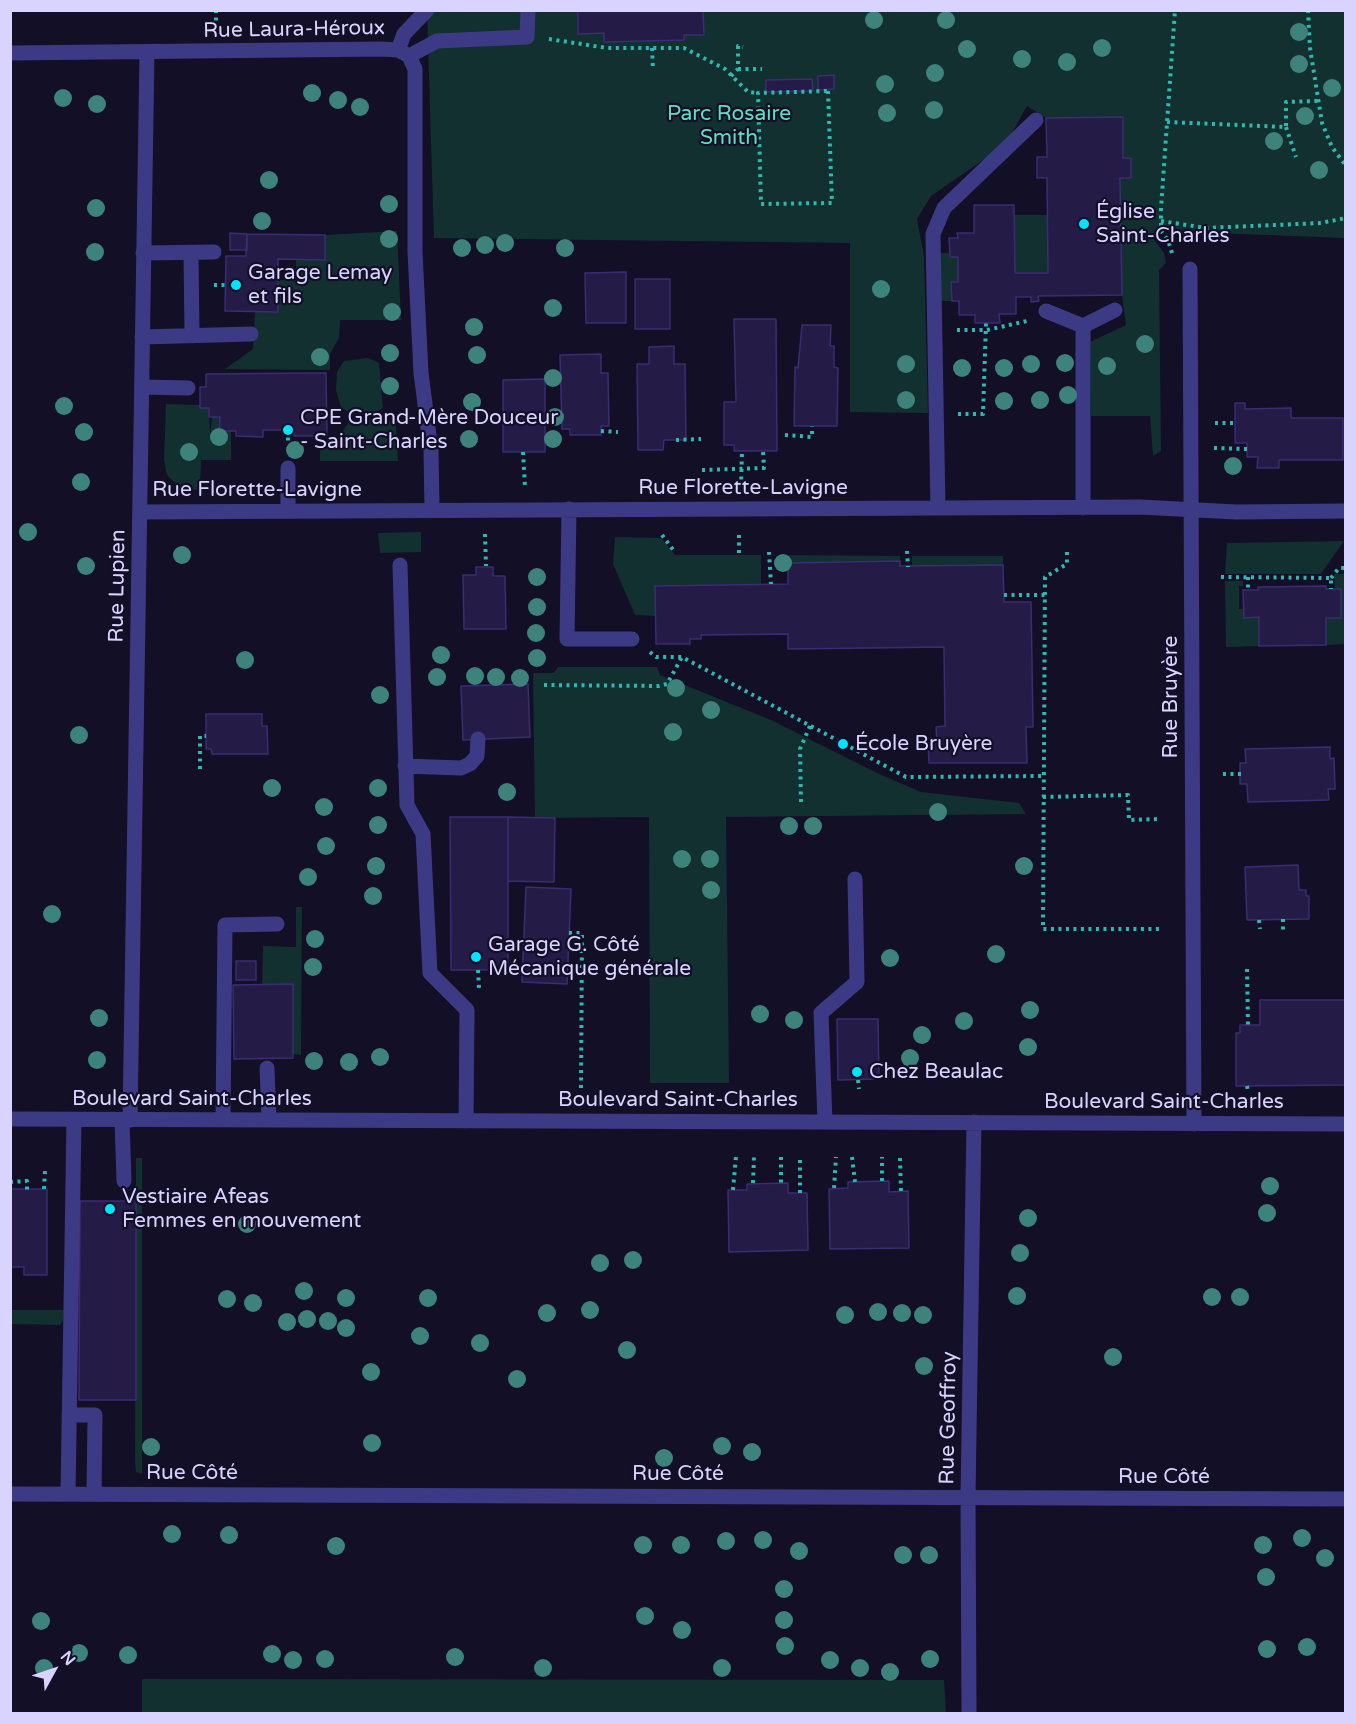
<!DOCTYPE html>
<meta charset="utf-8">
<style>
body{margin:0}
#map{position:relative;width:1356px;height:1724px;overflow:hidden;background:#130f26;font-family:"Varela Round",sans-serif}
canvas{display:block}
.frame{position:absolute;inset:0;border:12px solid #d9d4ff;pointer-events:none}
.north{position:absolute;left:24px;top:1640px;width:60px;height:60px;-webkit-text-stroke:4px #130f26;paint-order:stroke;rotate:50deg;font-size:16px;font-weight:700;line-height:24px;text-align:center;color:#d9d4ff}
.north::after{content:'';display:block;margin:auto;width:21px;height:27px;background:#d9d4ff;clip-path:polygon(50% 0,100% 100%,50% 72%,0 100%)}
</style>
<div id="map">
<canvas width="1356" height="1724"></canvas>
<div class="frame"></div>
<div class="north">N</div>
</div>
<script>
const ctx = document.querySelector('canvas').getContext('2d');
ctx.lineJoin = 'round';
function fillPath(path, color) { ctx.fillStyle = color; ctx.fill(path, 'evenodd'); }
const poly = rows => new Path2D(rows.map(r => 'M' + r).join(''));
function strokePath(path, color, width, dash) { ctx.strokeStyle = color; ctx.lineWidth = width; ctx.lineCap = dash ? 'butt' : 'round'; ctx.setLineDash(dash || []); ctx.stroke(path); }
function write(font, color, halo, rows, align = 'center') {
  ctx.font = font + ' "Varela Round",sans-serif'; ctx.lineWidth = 4.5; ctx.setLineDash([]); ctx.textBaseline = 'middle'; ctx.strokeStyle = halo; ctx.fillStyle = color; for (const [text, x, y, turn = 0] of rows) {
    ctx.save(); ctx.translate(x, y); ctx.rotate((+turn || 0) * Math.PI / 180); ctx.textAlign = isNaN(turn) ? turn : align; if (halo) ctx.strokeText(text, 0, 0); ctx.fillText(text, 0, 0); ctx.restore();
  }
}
const green = poly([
 [427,11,1345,11,1345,238,1161,231,1150,234,1164,253,1166,263,1159,270,1161,451,1153,456,1150,416,1091,416,1090,342,1126,325,1122,295,1120,178,1131,178,1131,159,1123,158,1123,117,1046,118,1027,106,1012,133,992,154,931,196,917,219,924,256,928,413,850,412,850,243,434,238],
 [1014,215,1048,215,1048,273,1015,273],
 [397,231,401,320,340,320,339,338,330,354,330,370,225,369,253,349,255,312,278,312,278,280,296,280,296,259,325,235],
 [941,253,950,253,950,257,958,257,958,282,951,283,952,301,940,301],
 [368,358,379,363,383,408,376,412,348,412,341,407,336,390,337,372,344,361],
 [166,404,201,405,201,408,209,408,210,435,212,417,220,417,220,431,231,430,231,460,201,460,200,490,181,489,167,475,164,459],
 [385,418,396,425,398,461,320,461,320,442,337,440,351,419],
 [421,532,421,552,380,553,378,533],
 [615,537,661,538,675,555,761,555,761,584,655,586,657,616,635,615,613,564],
 [1344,541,1321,574,1225,574,1227,543],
 [780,555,900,556,900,561,788,563,787,569,780,570],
 [912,556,1003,556,1003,565,912,566],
 [1334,574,1345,574,1345,644,1326,645,1326,618,1341,618,1341,590,1335,589],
 [1225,581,1243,581,1243,586,1239,586,1239,609,1244,609,1244,617,1259,617,1259,646,1226,647],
 [558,667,657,667,660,675,771,720,877,773,921,792,1019,803,1026,814,726,817,729,1083,650,1083,649,817,535,818,533,673,554,673],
 [296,907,302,907,301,1055,293,1054,292,984,262,985,263,946,296,947],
 [136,1158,142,1158,142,1474,136,1472,135,1464],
 [11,1310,64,1310,63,1320,60,1325,11,1324],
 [142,1679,944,1680,946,1713,142,1714]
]);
const building = poly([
 [578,10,703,10,704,35,684,35,684,40,604,42,604,33,578,34,578,10],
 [834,75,834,89,818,90,818,76,834,75],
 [812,79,813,91,766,92,766,80,812,79],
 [1123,117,1123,158,1131,158,1131,178,1120,178,1122,295,1038,296,1039,301,1031,302,1031,297,1016,297,1016,314,999,314,1000,323,975,323,975,315,959,315,959,301,952,301,951,282,958,282,958,257,950,257,949,238,958,238,957,233,974,233,974,205,1014,205,1015,273,1048,273,1047,178,1037,178,1037,157,1047,157,1046,118,1123,117],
 [230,233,247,234,247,250,230,250,230,233],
 [247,234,325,235,325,260,278,259,278,312,225,311,226,256,246,256,247,234],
 [626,272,626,323,586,323,585,273,626,272],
 [635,279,670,279,670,329,635,329,635,279],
 [734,319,776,319,777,451,734,451,734,445,724,445,724,402,736,402,734,319],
 [802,325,831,325,830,346,834,346,834,367,838,368,837,426,794,426,795,367,798,368,802,325],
 [674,346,674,364,685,364,686,440,664,440,663,450,638,450,637,364,649,364,649,347,674,346],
 [601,354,601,373,608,373,609,426,601,426,601,435,570,435,570,429,562,429,560,355,601,354],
 [310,373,326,373,327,436,294,436,294,430,263,430,263,437,236,436,236,431,219,431,220,417,209,417,209,408,200,408,200,387,206,387,206,374,310,373],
 [545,379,545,452,503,452,503,380,545,379],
 [1235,403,1245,403,1245,409,1291,408,1291,418,1343,418,1343,460,1279,460,1279,468,1257,468,1258,457,1247,457,1247,443,1235,443,1235,403],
 [900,561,900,566,1003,565,1004,602,1031,602,1033,727,1026,727,1027,763,929,763,928,743,937,742,936,727,945,726,944,647,788,649,788,634,701,635,701,639,690,639,690,644,656,644,655,586,788,584,788,563,900,561],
 [476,567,493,567,493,576,505,576,506,629,464,629,463,575,476,575,476,567],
 [1326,586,1326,589,1341,589,1341,618,1326,618,1326,645,1259,646,1259,617,1244,618,1243,590,1258,590,1258,587,1326,586],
 [528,684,530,737,463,740,461,686,528,684],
 [206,714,262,714,262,726,267,726,268,754,212,754,211,749,206,749,206,714],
 [1330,747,1330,759,1334,758,1335,789,1328,789,1329,800,1248,802,1247,784,1240,784,1240,763,1246,763,1245,749,1330,747],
 [450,817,508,817,508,970,451,970,450,817],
 [508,817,555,818,554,882,508,881,508,817],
 [1298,865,1299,890,1306,890,1306,896,1309,896,1309,919,1247,920,1245,867,1298,865],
 [526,887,571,889,567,984,522,982,526,887],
 [236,961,256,961,256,980,236,980,236,961],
 [293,984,293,1058,234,1059,233,985,293,984],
 [1260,1000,1346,1000,1346,1085,1236,1086,1236,1033,1240,1033,1240,1025,1260,1025,1260,1000],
 [837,1019,878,1019,879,1079,838,1080,837,1019],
 [889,1181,889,1192,908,1191,909,1248,830,1249,829,1189,848,1188,848,1182,889,1181],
 [788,1183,788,1193,807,1193,808,1250,729,1252,728,1190,747,1190,747,1184,788,1183],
 [10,1189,47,1189,47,1275,24,1275,24,1267,10,1267,10,1189],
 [80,1201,136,1201,136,1400,79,1400,80,1201]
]);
const path = poly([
 [216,10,216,28],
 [1308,10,1310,48,1322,123,1332,147,1346,166],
 [549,39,607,48,684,48,725,69,748,92,758,93],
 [652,48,653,70],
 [738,69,762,69],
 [731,76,738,69,738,46,743,47],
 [828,91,832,203,761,204,758,93,828,91],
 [1167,122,1286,127,1286,102,1318,101],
 [1286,127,1296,157],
 [1161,221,1206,228,1321,223,1346,218],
 [1172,253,1168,240,1161,231,1161,208,1175,10],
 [214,285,226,285],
 [957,330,987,330,1027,321],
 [958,414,983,414,986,323],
 [1215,423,1235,423],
 [288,430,288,444],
 [601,431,618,432],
 [785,435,812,437,812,426],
 [676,440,701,439],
 [1214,448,1247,449],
 [523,452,525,487],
 [702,470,764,468,763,451],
 [741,487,742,451],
 [485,534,486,566],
 [662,535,674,551],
 [907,551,908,567],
 [769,552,771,584],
 [1067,552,1067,564,1045,577,1043,929,1159,929],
 [739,553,739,533],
 [1221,577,1331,578,1331,589],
 [1248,577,1248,590],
 [1331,578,1339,568,1346,568],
 [1004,595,1045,595],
 [650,652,656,657,682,657,906,777,1043,776],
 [544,685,659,686,667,684,682,657],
 [200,769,200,736,206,736],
 [1223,774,1241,774],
 [1043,797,1128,795,1129,820,1158,819],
 [801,802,800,749,810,726],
 [1283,919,1283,930],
 [1259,920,1260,929],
 [569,933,582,933,581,1091],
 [1247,969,1248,1025],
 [478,970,479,988],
 [568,973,598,974],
 [858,1080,859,1089],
 [1247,1086,1248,1091],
 [781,1157,781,1183],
 [852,1157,855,1182],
 [900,1158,901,1191],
 [882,1181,882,1157],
 [10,1182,27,1181,27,1190],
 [753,1183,754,1156],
 [834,1188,836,1157],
 [44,1189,45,1171,49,1171],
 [733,1190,736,1156],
 [800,1193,800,1157]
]);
const minor = poly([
 [398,50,404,34,427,10],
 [10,53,382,49,398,50,409,56,415,69,415,252,421,373,431,451,432,509],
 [409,56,437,41,527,37,528,10],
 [143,253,214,252],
 [191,253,192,336],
 [1190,269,1194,1124],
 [1046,311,1083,326,1115,310],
 [142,337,251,334],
 [142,387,188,388],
 [938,508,933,234,944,208,1036,120],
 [1083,508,1083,326],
 [569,509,567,639,632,639],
 [288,511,288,468],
 [140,512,1140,507,1236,512,1346,511],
 [400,565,407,805,423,834,430,973,467,1010,466,1121],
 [405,766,461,768,470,764,477,756,478,739],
 [267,1068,269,1120],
 [10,1119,1346,1124],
 [122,1120,124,1181],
 [130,1120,147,53],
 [223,1120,225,925,277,924],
 [825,1122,821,1013,857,982,855,879],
 [69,1415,95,1415,94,1494],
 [10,1494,1346,1499],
 [68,1494,74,1120],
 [969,1714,968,1496,974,1122]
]);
const trees = [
 [874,20],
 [946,20],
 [1299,32],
 [1102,48],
 [967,49],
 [1022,59],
 [1067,62],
 [1299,64],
 [935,73],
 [885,84],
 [1332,88],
 [312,93],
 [63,98],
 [338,100],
 [97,104],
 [360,107],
 [934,110],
 [887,113],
 [1305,116],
 [1274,141],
 [1319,170],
 [269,180],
 [389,204],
 [96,208],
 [262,221],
 [389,239],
 [505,243],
 [485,245],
 [462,248],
 [565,248],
 [95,252],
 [881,289],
 [553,308],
 [392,312],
 [474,327],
 [1145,344],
 [390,353],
 [477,355],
 [320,357],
 [1065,363],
 [906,364],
 [1031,364],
 [1107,366],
 [962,368],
 [1004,368],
 [553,378],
 [390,386],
 [1068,395],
 [906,400],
 [1040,400],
 [1004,401],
 [472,402],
 [64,406],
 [555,417],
 [84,432],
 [219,437],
 [469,439],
 [553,439],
 [295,450],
 [189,452],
 [1233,466],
 [81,482],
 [28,532],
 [182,555],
 [783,563],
 [86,566],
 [537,577],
 [537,607],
 [536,633],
 [441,655],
 [537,658],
 [245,660],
 [475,676],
 [437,677],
 [496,677],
 [520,678],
 [676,688],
 [380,695],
 [711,710],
 [673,732],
 [79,735],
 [272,788],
 [378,788],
 [507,792],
 [324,807],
 [938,812],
 [378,825],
 [789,826],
 [813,826],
 [326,846],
 [682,859],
 [710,859],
 [376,866],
 [1024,866],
 [308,877],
 [711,890],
 [373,896],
 [52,914],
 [315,939],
 [996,954],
 [890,958],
 [313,967],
 [1030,1010],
 [760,1014],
 [99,1018],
 [794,1020],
 [964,1021],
 [922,1035],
 [1028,1047],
 [380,1057],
 [910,1058],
 [97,1060],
 [314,1061],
 [349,1062],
 [1270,1186],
 [1267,1213],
 [1028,1218],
 [247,1224],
 [1020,1253],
 [633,1260],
 [600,1263],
 [304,1291],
 [1017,1296],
 [1212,1297],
 [1240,1297],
 [346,1298],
 [428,1298],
 [227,1299],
 [253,1303],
 [590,1310],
 [878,1312],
 [547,1313],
 [902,1313],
 [845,1315],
 [923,1315],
 [307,1319],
 [328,1321],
 [287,1322],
 [346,1328],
 [420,1336],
 [480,1343],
 [627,1350],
 [1113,1357],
 [924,1366],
 [371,1372],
 [517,1379],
 [372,1443],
 [722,1446],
 [151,1447],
 [752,1452],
 [664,1458],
 [172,1534],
 [229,1535],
 [1302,1538],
 [763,1540],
 [726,1541],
 [643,1545],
 [681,1545],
 [1263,1545],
 [336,1546],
 [799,1551],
 [903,1555],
 [929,1555],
 [1325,1558],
 [1266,1577],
 [784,1589],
 [645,1616],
 [784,1620],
 [41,1621],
 [682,1630],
 [785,1646],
 [1307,1647],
 [1267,1649],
 [79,1653],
 [272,1654],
 [128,1655],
 [455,1657],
 [325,1659],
 [930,1659],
 [293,1660],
 [830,1660],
 [44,1668],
 [543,1668],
 [722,1668],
 [860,1668],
 [890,1672]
];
const markers = [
 [1084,224,6,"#00e5ff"],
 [236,285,6,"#00e5ff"],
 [288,430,6,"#00e5ff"],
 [843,744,6,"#00e5ff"],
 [476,957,6,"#00e5ff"],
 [857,1072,6,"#00e5ff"],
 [110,1209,6,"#00e5ff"]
];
const streetNames = [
 ["Rue Laura-Héroux",294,30,-1],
 ["Rue Florette-Lavigne",743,488],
 ["Rue Florette-Lavigne",257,490],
 ["Rue Lupien",118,586,-89],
 ["Rue Bruyère",1171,697,-90],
 ["Boulevard Saint-Charles",192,1099],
 ["Boulevard Saint-Charles",678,1100],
 ["Boulevard Saint-Charles",1164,1102],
 ["Rue Geoffroy",949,1418,-89],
 ["Rue Côté",192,1473],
 ["Rue Côté",678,1474],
 ["Rue Côté",1164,1477]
];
const parkNames = [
 ["Parc Rosaire",729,114],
 ["Smith",729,138]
];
const poiNames = [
 ["Église",1096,212],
 ["Saint-Charles",1096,236],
 ["Garage Lemay",248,273],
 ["et fils",248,297],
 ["CPE Grand-Mère Douceur",300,418],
 ["- Saint-Charles",300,442],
 ["École Bruyère",855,744],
 ["Garage G. Côté",488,945],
 ["Mécanique générale",488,969],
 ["Chez Beaulac",869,1072],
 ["Vestiaire Afeas",122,1197],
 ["Femmes en mouvement",122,1221]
];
fillPath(green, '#12302f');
fillPath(building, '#241b47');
strokePath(building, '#3b2d73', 1.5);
strokePath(path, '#2fb8b0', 4, [3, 4.5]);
strokePath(minor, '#3d3a85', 15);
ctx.fillStyle = '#3d827b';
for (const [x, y] of trees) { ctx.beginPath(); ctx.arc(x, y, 9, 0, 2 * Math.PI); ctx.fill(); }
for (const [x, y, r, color] of markers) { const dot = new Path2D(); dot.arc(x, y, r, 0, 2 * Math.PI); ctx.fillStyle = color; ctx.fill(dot); strokePath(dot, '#130f26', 2); }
write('21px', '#d9d4ff', '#130f26', streetNames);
write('21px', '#5fe0c0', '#130f26', parkNames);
write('21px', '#d9d4ff', '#130f26', poiNames, 'left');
</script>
